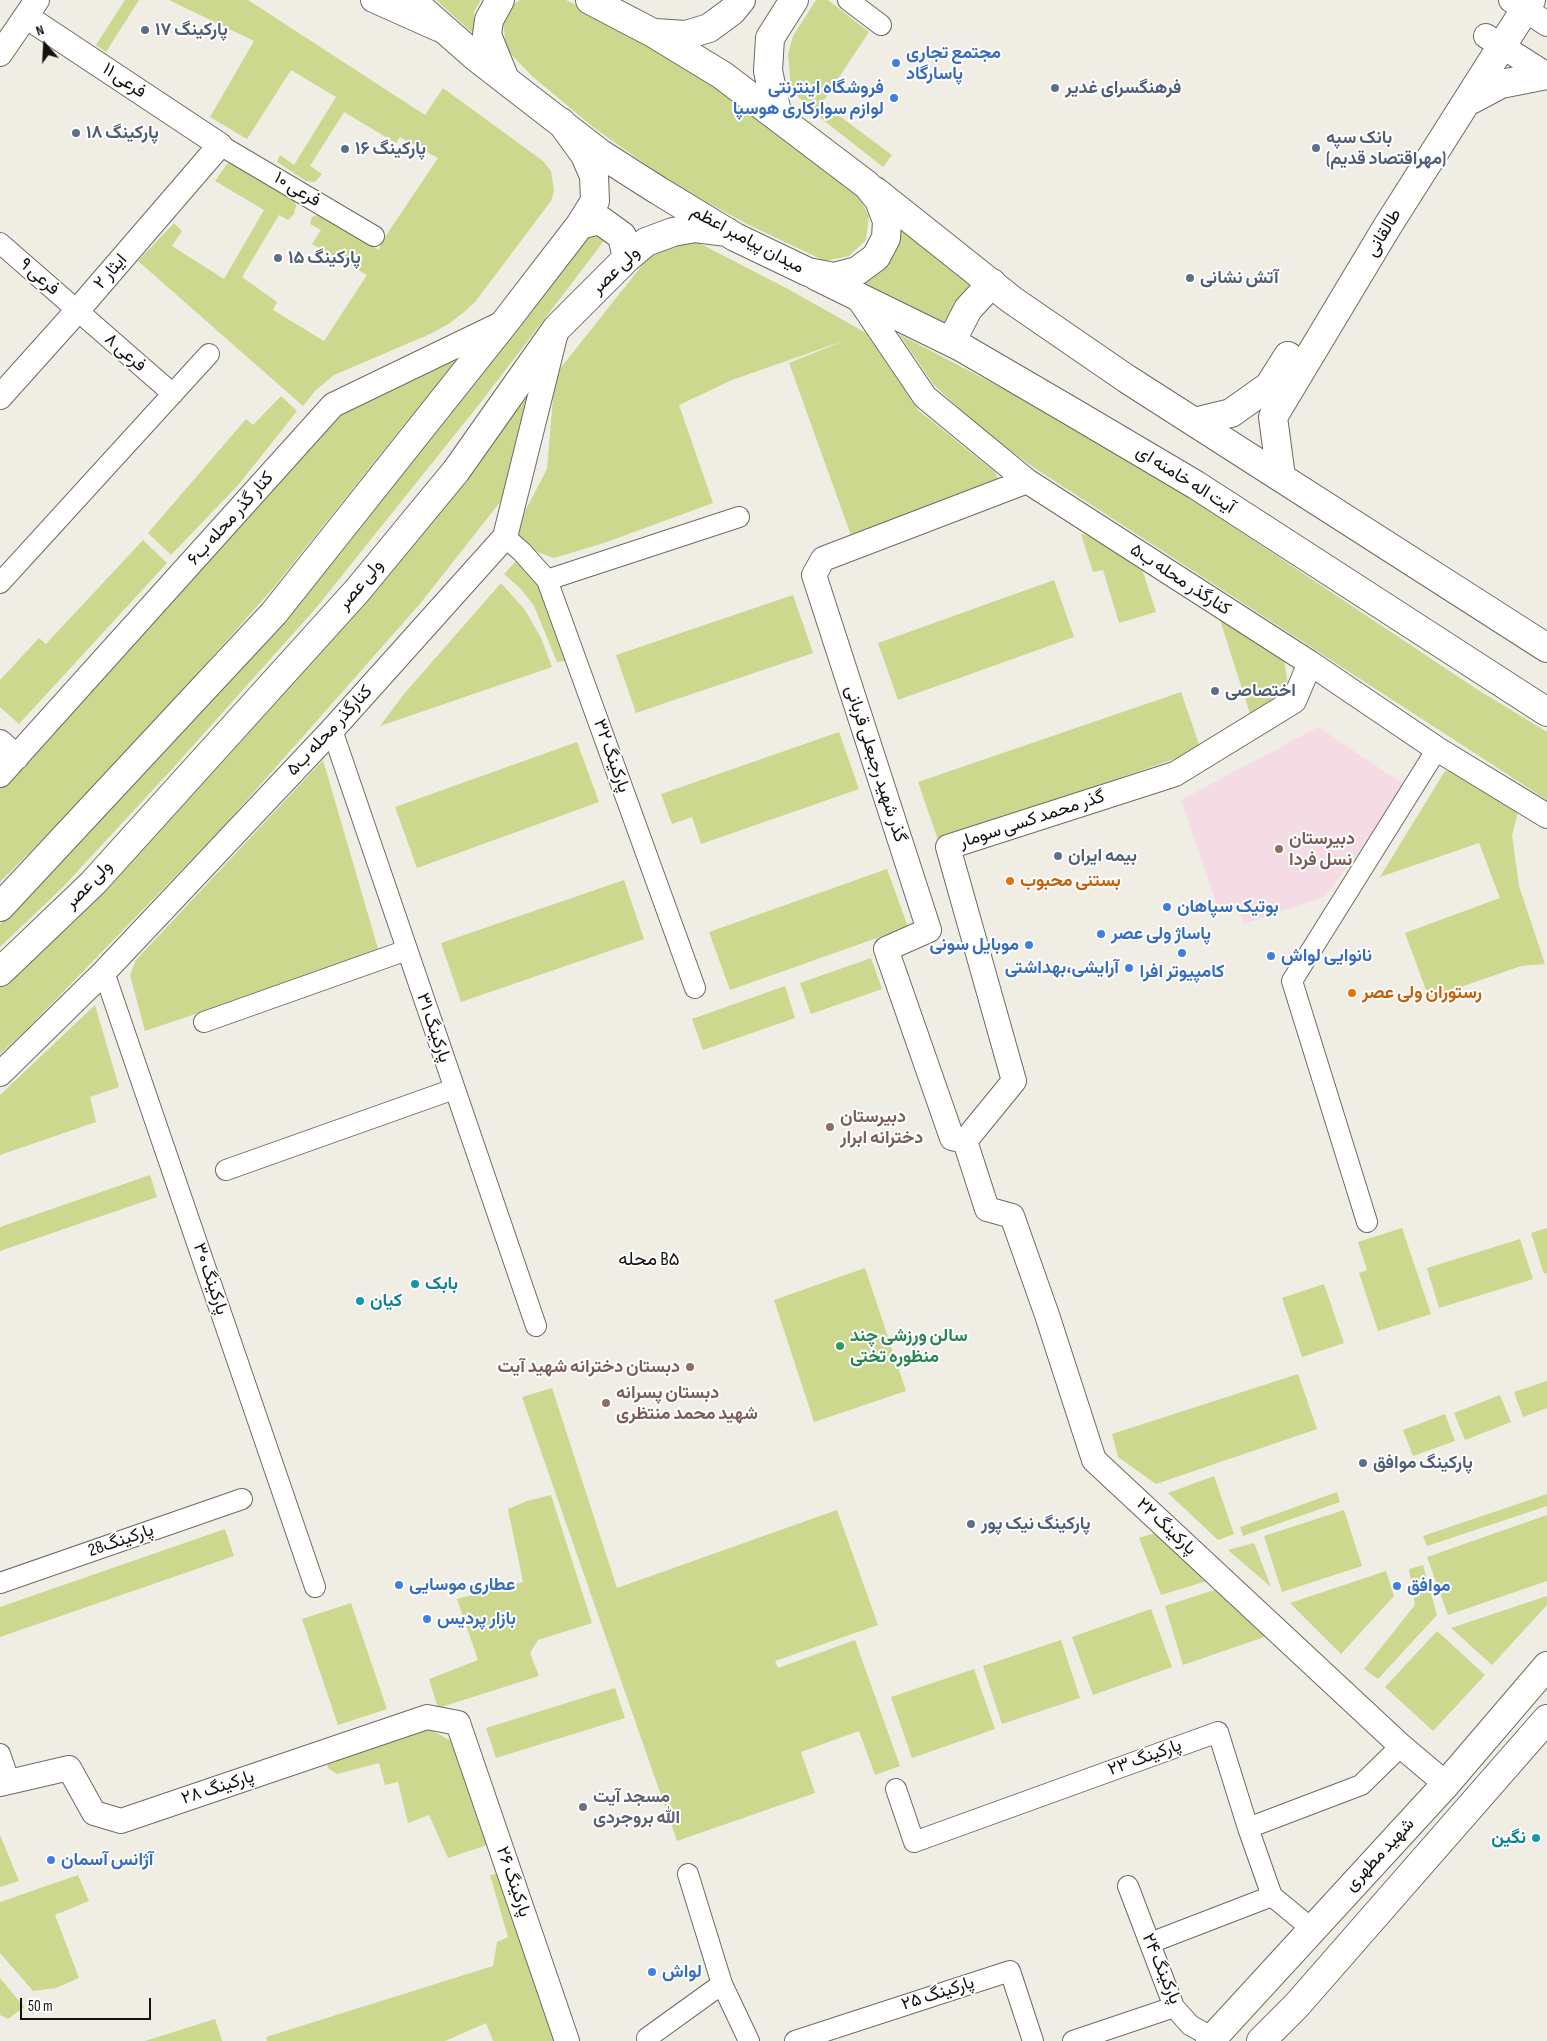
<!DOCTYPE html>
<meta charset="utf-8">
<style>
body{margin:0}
#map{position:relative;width:1547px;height:2041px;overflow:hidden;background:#efede4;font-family:"Sofia Sans Condensed",sans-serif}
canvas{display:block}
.north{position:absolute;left:20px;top:20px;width:50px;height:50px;-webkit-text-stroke:4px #fff;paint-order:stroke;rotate:341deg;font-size:14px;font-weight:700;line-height:20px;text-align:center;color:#12120f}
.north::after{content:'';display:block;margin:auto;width:18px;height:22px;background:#12120f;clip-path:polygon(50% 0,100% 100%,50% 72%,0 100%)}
.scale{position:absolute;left:20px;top:1998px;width:131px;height:22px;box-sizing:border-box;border:2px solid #12120f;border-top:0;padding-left:6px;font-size:15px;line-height:18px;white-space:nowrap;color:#12120f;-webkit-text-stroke:4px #fff;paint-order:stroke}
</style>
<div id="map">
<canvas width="1547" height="2041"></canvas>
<div class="north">N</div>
<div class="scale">50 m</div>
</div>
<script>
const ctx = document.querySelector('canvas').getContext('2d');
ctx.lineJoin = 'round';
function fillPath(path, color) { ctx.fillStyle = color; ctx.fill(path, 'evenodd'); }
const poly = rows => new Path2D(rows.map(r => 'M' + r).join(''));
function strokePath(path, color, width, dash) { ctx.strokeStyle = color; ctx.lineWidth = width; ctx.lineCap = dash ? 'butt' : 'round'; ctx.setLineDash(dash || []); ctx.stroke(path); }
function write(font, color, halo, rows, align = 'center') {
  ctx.font = font + ' "Sofia Sans Condensed",Vazirmatn,sans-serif'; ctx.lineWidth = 4; ctx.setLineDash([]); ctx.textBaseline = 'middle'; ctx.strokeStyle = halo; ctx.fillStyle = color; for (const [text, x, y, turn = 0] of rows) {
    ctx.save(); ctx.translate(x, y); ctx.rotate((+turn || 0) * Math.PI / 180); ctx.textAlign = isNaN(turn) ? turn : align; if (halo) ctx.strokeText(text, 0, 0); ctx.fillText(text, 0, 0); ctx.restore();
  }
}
const education = poly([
 [1318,727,1409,788,1324,897,1244,924,1237,904,1218,908,1181,800]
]);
const green = poly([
 [125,0,139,0,106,52,96,45],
 [169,0,248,0,425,115,443,88,543,161,551,171,554,191,551,201,475,302,465,311,450,323,430,334,334,375,315,391,303,406,138,261,174,223,182,231,172,246,224,279,264,210,215,181,227,164,234,161,294,197,296,206,294,214,288,220,279,215,242,277,277,302,273,310,324,341,367,275,312,244,321,230,310,224,312,217,318,215,326,216,379,250,381,243,438,158,400,137,396,143,344,112,310,166,322,174,315,182,306,181,277,162,280,155,294,165,336,97,291,70,247,139,210,117,254,41],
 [436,0,481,0,474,12,476,36],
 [520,0,566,0,615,25,714,85,813,156,857,194,869,216,866,240,849,256,825,261,749,225,675,185,593,127,532,76,507,50,503,24,512,5],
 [816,0,828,0,869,32,822,103,892,155,883,167,808,108,791,88,788,54,793,36],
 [897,222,974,285,949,326,857,281],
 [595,229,605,239,594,254,481,402,316,608,173,768,63,887,0,947,0,924,122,795,569,264,589,232],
 [674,241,697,242,788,289,866,333,918,410,995,472,1000,483,852,538,789,363,846,340,732,380,679,405,713,503,604,543,554,558,529,549,516,532,525,511,547,469,555,375,655,249],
 [899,334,1013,394,1190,498,1475,688,1547,732,1547,800,1036,469,982,430,933,384],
 [465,353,408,420,274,587,112,770,0,882,0,785,340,407],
 [528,393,528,421,508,492,419,605,223,827,28,1028,0,1054,0,984],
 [281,396,297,411,239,484,171,555,148,533,246,419,253,425],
 [1081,534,1101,540,1128,556,1142,569,1156,612,1119,623,1103,570,1093,572],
 [143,540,167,563,19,724,0,707,0,680,39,638,46,644],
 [516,561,531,576,545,595,573,660,557,662,534,606,521,589,504,574],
 [1054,580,1074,637,898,700,878,643],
 [501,583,525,610,541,638,552,667,380,726,404,694],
 [793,595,813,653,636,713,616,655],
 [1220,620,1284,659,1288,686,1251,717],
 [1181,692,1201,750,938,840,918,782],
 [839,732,859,789,701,844,692,817,672,824,661,794],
 [577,742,599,802,417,868,395,807],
 [323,760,379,952,145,1031,130,975,136,960],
 [1458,769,1518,812,1512,835,1519,886,1545,964,1521,966,1429,998,1405,933,1500,898,1479,843,1380,877,1445,771],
 [887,869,908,927,730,990,709,932],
 [624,880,644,939,461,1002,441,943],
 [871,958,882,989,811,1014,800,983],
 [785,986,795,1018,703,1050,692,1019],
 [95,1005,119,1087,90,1097,96,1122,0,1155,0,1095],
 [150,1175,157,1197,0,1251,0,1227],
 [1402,1228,1431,1314,1378,1331,1359,1273,1367,1270,1358,1242],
 [1547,1228,1547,1273,1544,1274,1531,1233],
 [1520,1239,1533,1279,1439,1308,1427,1268],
 [865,1268,906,1391,814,1422,774,1300],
 [1324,1284,1344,1343,1302,1357,1282,1298],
 [1298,1374,1317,1429,1156,1484,1118,1457,1112,1434],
 [1547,1381,1547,1408,1523,1417,1514,1392],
 [552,1388,617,1588,837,1510,878,1625,775,1661,778,1668,855,1640,900,1766,875,1775,859,1731,801,1752,815,1793,677,1841,522,1397],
 [1500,1395,1511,1422,1465,1440,1454,1413],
 [1445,1414,1455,1441,1413,1456,1403,1430],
 [1214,1476,1234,1534,1218,1540,1168,1493],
 [1337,1492,1340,1502,1243,1536,1240,1527],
 [1547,1494,1547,1506,1427,1546,1423,1536],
 [551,1495,592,1623,538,1640,530,1653,539,1676,438,1708,429,1679,478,1660,457,1599,523,1582,508,1509,527,1501],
 [1344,1510,1362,1566,1282,1592,1264,1536],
 [1547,1515,1547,1581,1448,1615,1427,1557],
 [225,1529,234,1556,0,1637,0,1607],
 [1161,1531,1213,1579,1161,1595,1139,1538],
 [1254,1543,1271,1587,1228,1550],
 [1423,1565,1437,1615,1378,1679,1364,1669,1415,1605,1409,1569],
 [1386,1571,1394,1596,1341,1654,1290,1603],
 [1220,1588,1270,1635,1183,1665,1165,1606],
 [1547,1596,1547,1605,1492,1665,1451,1628],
 [351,1603,387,1709,338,1725,302,1619],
 [1151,1609,1172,1667,1093,1695,1072,1637],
 [1437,1631,1485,1675,1433,1731,1385,1687],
 [1061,1640,1080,1698,1002,1724,983,1666],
 [974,1669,995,1729,912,1758,891,1697],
 [615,1688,625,1718,496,1758,486,1728],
 [424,1726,451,1741,487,1845,448,1858,429,1815,408,1823,398,1782,385,1785,379,1763,337,1774,328,1768,328,1759],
 [0,1835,19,1881,0,1887],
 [506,1872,561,2041,493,2041,486,2023,445,2041,267,2041,266,2037,493,1966,497,1942,508,1937,490,1875],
 [78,1875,89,1901,55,1915,79,1978,56,1988,33,1991,0,1953,0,1902],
 [0,1978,24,2007,8,2019,0,2015],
 [215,2019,222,2041,145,2041]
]);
const minor = poly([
 [848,0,881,25],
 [220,145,374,236],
 [0,243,173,394],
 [505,537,522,552,547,580,695,988],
 [547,580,739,517],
 [0,583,209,354],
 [332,730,536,1326],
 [104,972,315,1587],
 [204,1022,407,950],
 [226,1170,454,1089],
 [1367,1222,1292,981,1437,749],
 [0,1583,242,1499],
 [0,1754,9,1780],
 [896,1789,914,1842,1218,1732,1248,1828,1272,1896,1312,1929],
 [1248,1828,1361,1785,1401,1746],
 [688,1874,722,1984,749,2041],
 [1128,1886,1174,2007,1190,2025,1213,2038],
 [1150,1943,1272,1896],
 [648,2041,647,2038,722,1984],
 [795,2041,1010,1971,1033,2041],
 [1073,2041,1174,2007]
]);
const tertiary = poly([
 [373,0,438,29],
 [1511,0,1547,24],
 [1486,36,1547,75],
 [0,54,37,0],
 [856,295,925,397,1027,481,1310,663,1437,749,1547,816],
 [0,397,77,311,220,145,27,17],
 [1310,663,1294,701,1175,774,948,847,1014,1081,965,1141,987,1209,1012,1216,1047,1315,1094,1460,1401,1746,1446,1784],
 [0,742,17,757],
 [0,775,333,405,505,322],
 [0,1074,104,972,332,730,505,537,556,332],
 [965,1141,952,1138,886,949,929,930,814,575,823,559,1027,481],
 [0,1784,69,1768,94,1813,121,1821,427,1717,458,1723,567,2041]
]);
const secondary = poly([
 [411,0,477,58,601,154,659,191,735,237,808,272,834,277,857,271,876,257,886,238,887,221,879,200,867,185,722,75,653,33,590,0],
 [500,0,489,20,487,35,504,77],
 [655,33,686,35,709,28,732,11,741,0],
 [1467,102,1501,84,1547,75],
 [778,117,768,71,770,38,794,0],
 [875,191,1012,300,1127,379,1547,648],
 [580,225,600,220,622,236,627,258],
 [816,276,961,347,1069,410,1196,485,1547,712],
 [951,342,968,309,992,283],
 [1194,422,1231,413,1269,386,1288,356],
 [1281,477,1273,417,1387,227,1531,0],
 [0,907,274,613,506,321,580,225,595,201,594,176,585,155,561,122],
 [0,972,93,883,357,591,456,471,557,328,627,258,646,242,673,232,695,228,727,232],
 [1210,2041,1446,1784,1547,1666],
 [1261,2041,1297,2005,1547,1719]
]);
const markers = [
 [145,30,5,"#5c6f8a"],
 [896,63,5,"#3f7fe0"],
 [1055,88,5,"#5c6f8a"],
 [894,98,5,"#3f7fe0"],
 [76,133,5,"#5c6f8a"],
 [1316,148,5,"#5c6f8a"],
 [345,149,5,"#5c6f8a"],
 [278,258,5,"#5c6f8a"],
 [1190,278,5,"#5c6f8a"],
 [1215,691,5,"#5c6f8a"],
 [1279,849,5,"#8d6e63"],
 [1058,856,5,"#5c6f8a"],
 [1010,881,5,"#e8710a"],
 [1167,907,5,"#3f7fe0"],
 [1101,934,5,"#3f7fe0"],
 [1029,945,5,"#3f7fe0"],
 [1182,953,5,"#3f7fe0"],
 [1271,956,5,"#3f7fe0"],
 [1129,968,5,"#3f7fe0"],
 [1352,993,5,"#e8710a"],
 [830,1127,5,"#8d6e63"],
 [415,1284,5,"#0f9aa8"],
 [360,1301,5,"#0f9aa8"],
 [840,1346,5,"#2e9e5b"],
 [690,1367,5,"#8d6e63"],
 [606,1403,5,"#8d6e63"],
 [1363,1463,5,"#5c6f8a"],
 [971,1524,5,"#5c6f8a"],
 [399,1585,5,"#3f7fe0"],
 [1397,1586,5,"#3f7fe0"],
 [427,1619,5,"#3f7fe0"],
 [583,1807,5,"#6b7280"],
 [1536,1838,5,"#0f9aa8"],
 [51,1860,5,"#3f7fe0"],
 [652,1972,5,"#3f7fe0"]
];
const serviceNames = [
 ["پارکینگ ۱۷",155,30],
 ["فرهنگسرای غدیر",1065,88],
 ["پارکینگ ۱۸",86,133],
 ["بانک سپه",1326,138],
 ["(مهراقتصاد قدیم)",1326,159],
 ["پارکینگ ۱۶",355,149],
 ["پارکینگ ۱۵",288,258],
 ["آتش نشانی",1200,278],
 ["اختصاصی",1225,691],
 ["بیمه ایران",1068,856],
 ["پارکینگ موافق",1373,1463],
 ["پارکینگ نیک پور",981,1524]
];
const shopNames = [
 ["مجتمع تجاری",906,53],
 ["پاسارگاد",906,74],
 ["فروشگاه اینترنتی",884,88,"right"],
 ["لوازم سوارکاری هوسپا",884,109,"right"],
 ["بوتیک سپاهان",1177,907],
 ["پاساژ ولی عصر",1111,934],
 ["موبایل سونی",1019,945,"right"],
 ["نانوایی لواش",1281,956],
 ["آرایشی،بهداشتی",1119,968,"right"],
 ["کامپیوتر افرا",1182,972,"center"],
 ["عطاری موسایی",409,1585],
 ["موافق",1407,1586],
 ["بازار پردیس",437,1619],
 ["آژانس آسمان",61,1860],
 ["لواش",662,1972]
];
const streetNames = [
 ["فرعی ۱۱",124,81,34],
 ["فرعی ۱۰",297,190,31],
 ["طالقانی",1384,233,-59],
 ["میدان پیامبر اعظم",747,240,28],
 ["ولی عصر",616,271,-44],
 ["ایثار ۲",111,272,-49],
 ["فرعی ۹",39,277,41],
 ["فرعی ۸",125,353,41],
 ["آیت اله خامنه ای",1185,480,32],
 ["کنار گذر محله ب۶",231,519,-48],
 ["کنارگذر محله ب۵",1180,580,33],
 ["ولی عصر",361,585,-50],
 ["کنارگذر محله ب۵",330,731,-47],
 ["پارکینگ ۳۲",611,756,70],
 ["گذر شهید رجبعلی قربانی",875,764,72],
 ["گذر محمد کسی سومار",1032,820,-18],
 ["ولی عصر",89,885,-46],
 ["پارکینگ ۳۱",433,1028,71],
 ["پارکینگ ۳۰",210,1279,71],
 ["پارکینگ ۲۲",1166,1527,43],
 ["پارکینگ28",121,1541,-19],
 ["پارکینگ ۲۳",1145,1758,-20],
 ["پارکینگ ۲۸",218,1788,-18],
 ["شهید مطهری",1380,1855,-47],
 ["پارکینگ ۲۶",513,1882,71],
 ["پارکینگ ۲۴",1161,1969,67],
 ["پارکینگ ۲۵",938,1994,-18]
];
const educationNames = [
 ["دبیرستان",1289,839],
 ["نسل فردا",1289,860],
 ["دبیرستان",840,1117],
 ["دخترانه ابرار",840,1138],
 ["دبستان دخترانه شهید آیت",680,1367,"right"],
 ["دبستان پسرانه",616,1393],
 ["شهید محمد منتظری",616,1414]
];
const foodNames = [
 ["بستنی محبوب",1020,881],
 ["رستوران ولی عصر",1362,993]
];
const cultureNames = [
 ["بابک",425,1284],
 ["کیان",370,1301],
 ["نگین",1526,1838,"right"]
];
const leisureNames = [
 ["سالن ورزشی چند",850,1336],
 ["منظوره تختی",850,1357]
];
const worshipNames = [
 ["مسجد آیت",593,1797],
 ["الله بروجردی",593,1818]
];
const neighbourhoodNames = [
 ["محله B۵",649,1260]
];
fillPath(education, '#f5dbe3');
fillPath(green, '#ccd88e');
strokePath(minor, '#6c6b63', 22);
strokePath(tertiary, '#6c6b63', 26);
strokePath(secondary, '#6c6b63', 30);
strokePath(minor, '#fff', 20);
strokePath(tertiary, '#fff', 24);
strokePath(secondary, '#fff', 28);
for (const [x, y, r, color] of markers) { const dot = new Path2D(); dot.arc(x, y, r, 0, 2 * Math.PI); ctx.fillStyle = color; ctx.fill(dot); strokePath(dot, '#fff', 2); }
write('bold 18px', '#4e5e75', '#fff', serviceNames, 'left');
write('bold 18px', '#366cbe', '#fff', shopNames, 'left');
write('18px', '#12120f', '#fff', streetNames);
write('bold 18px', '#785e54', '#fff', educationNames, 'left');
write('bold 18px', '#c56008', '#fff', foodNames, 'left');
write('bold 18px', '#0d838f', '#fff', cultureNames, 'left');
write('bold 18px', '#27864d', '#fff', leisureNames, 'left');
write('bold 18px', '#5b616d', '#fff', worshipNames, 'left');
write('19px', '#12120f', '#fff', neighbourhoodNames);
</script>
